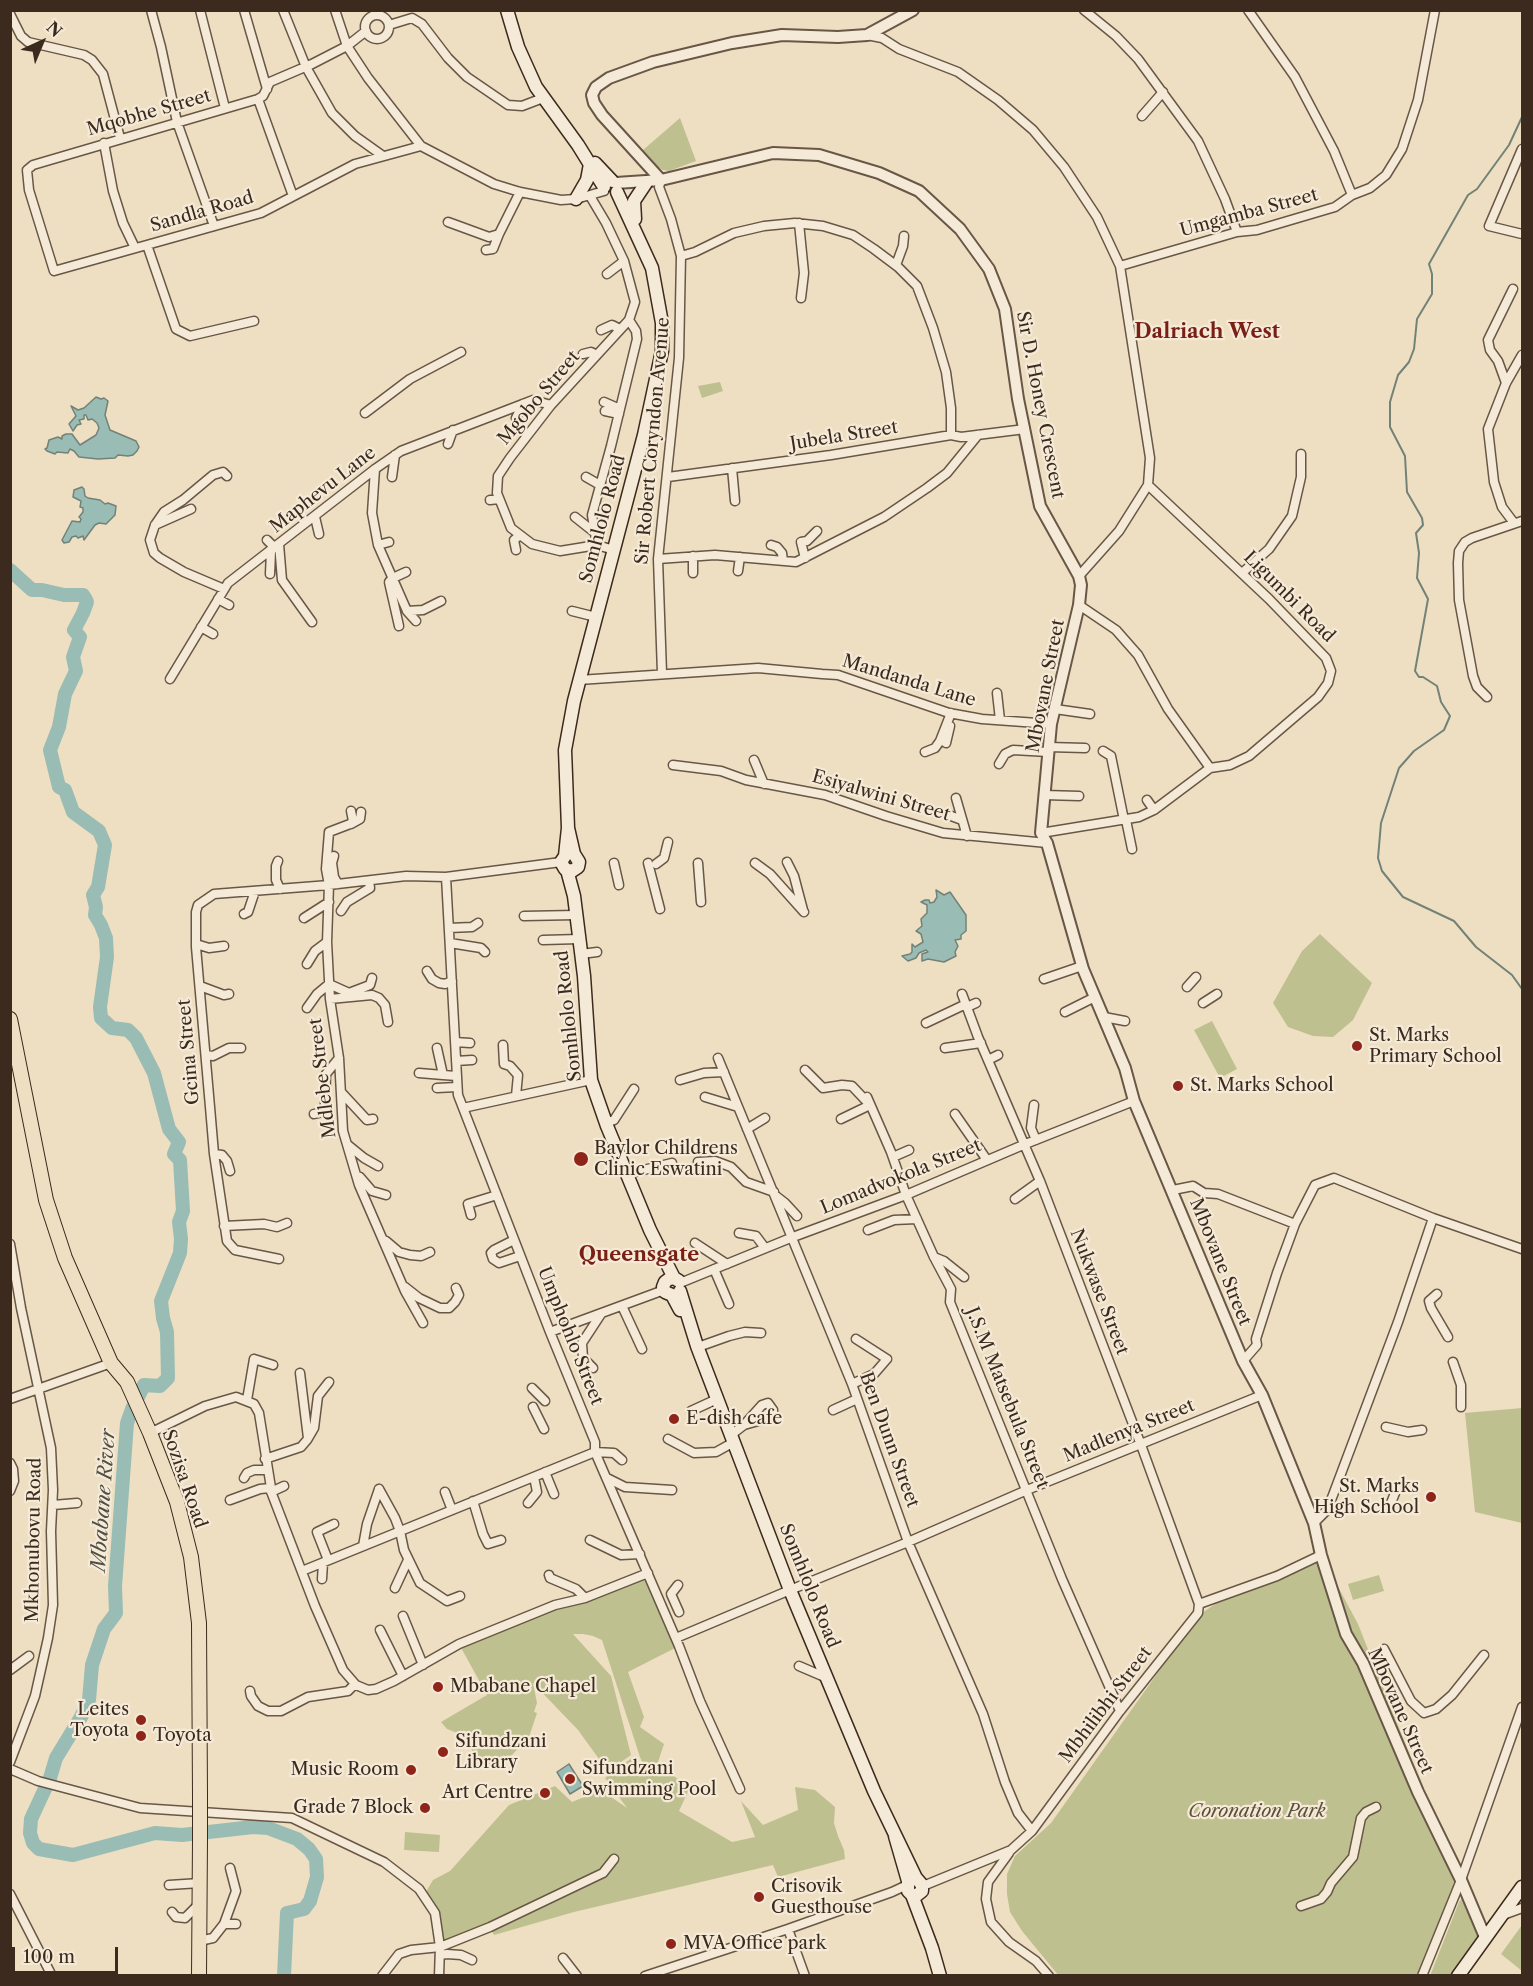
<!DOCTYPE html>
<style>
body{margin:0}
#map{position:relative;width:1533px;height:1986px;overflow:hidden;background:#eedfc2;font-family:"Libre Caslon Text",serif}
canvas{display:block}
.frame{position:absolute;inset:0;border:12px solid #3b2a1d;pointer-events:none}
.north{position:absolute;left:12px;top:12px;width:60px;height:60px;-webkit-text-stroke:4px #f4ead7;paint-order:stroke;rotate:44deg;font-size:16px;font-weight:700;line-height:24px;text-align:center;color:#3b2a1d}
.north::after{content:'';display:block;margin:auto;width:21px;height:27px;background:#3b2a1d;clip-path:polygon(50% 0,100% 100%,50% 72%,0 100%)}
.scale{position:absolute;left:12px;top:1947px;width:106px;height:27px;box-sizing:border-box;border:3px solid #3b2a1d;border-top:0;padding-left:8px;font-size:18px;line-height:21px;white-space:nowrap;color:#3b2a1d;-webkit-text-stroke:4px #f4ead7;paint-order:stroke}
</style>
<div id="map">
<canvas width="1533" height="1986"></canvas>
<div class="frame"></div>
<div class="north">N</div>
<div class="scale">100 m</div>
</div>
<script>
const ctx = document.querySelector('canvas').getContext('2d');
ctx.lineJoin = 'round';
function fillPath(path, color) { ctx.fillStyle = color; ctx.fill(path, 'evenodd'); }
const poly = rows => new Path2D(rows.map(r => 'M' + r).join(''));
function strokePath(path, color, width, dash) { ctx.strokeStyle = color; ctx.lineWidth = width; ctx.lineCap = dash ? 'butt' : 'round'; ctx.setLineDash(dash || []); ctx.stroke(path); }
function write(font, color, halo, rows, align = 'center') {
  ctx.font = font + ' "Libre Caslon Text",serif'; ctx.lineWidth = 4.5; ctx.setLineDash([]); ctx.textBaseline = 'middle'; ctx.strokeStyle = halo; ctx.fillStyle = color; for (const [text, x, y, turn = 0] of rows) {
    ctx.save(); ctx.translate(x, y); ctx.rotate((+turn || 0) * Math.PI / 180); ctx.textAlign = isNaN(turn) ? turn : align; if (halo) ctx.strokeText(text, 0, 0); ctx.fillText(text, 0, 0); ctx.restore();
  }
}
const green = poly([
 [680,118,696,161,669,171,663,170,656,166,643,150],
 [720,382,723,391,702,398,698,386],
 [1320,934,1372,983,1353,1020,1333,1037,1313,1036,1288,1027,1273,1003,1302,951],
 [1212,1021,1237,1069,1220,1078,1194,1030],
 [1522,1408,1522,1523,1475,1512,1465,1413],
 [1321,1555,1358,1624,1460,1882,1422,1975,1059,1976,1022,1931,1010,1912,1007,1894,1007,1874,1015,1856,1051,1823,1191,1626,1202,1613,1218,1602,1282,1577],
 [648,1573,679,1646,628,1672,644,1717,640,1727,664,1744,657,1765,690,1787,679,1811,732,1842,755,1837,741,1801,763,1825,798,1810,795,1787,815,1790,835,1807,834,1823,838,1836,844,1850,845,1859,778,1877,773,1865,574,1912,494,1935,490,1928,440,1947,435,1913,423,1897,433,1880,450,1871,509,1805,555,1786,572,1802,601,1790,627,1808,605,1778,633,1757,649,1778,640,1757,602,1640,593,1636,583,1634,573,1634,611,1676,631,1755,603,1775,599,1759,578,1730,533,1683,537,1703,534,1712,537,1713,529,1737,512,1755,495,1765,475,1764,470,1742,473,1739,447,1729,441,1722,487,1695,459,1644],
 [1379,1575,1384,1591,1353,1600,1348,1584],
 [405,1832,440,1835,439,1852,404,1850],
 [1463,1897,1479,1936,1453,1975,1430,1976,1459,1902],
 [1522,1925,1522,1971,1501,1954]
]);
const water = poly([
 [96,397,101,399,104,398,108,401,105,415,110,430,136,441,139,447,137,451,133,455,128,456,118,455,115,458,98,459,79,457,74,451,70,449,68,453,57,452,55,454,47,451,45,449,47,448,49,440,58,437,62,439,62,436,66,434,72,434,80,445,96,435,99,428,97,423,92,419,88,420,86,415,84,415,84,419,79,420,81,424,77,425,73,431,69,424,76,416,71,406,78,410,84,408,96,397],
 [82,487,84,489,85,496,88,498,100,500,105,504,108,503,116,506,115,515,106,524,99,523,95,525,84,540,83,536,78,538,76,536,72,537,69,542,64,543,62,540,72,521,80,522,81,519,79,517,83,512,83,508,80,507,81,501,73,497,74,490,82,487],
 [936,890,944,895,950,892,966,915,966,931,961,935,961,939,955,940,958,946,955,952,956,956,944,962,928,959,922,961,922,954,928,952,926,950,919,953,916,958,908,961,902,956,910,954,912,952,912,944,915,947,923,942,921,934,916,931,922,926,921,919,927,913,927,905,921,902,925,900,929,900,930,903,934,902,937,897,936,890],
 [569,1764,583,1786,570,1794,557,1772,569,1764]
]);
const stream = poly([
 [1522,117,1509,145,1477,189,1468,195,1429,264,1432,274,1432,294,1417,319,1414,349,1409,362,1398,375,1390,402,1390,427,1405,456,1407,492,1422,518,1423,525,1416,533,1419,553,1417,578,1428,599,1415,671,1419,677,1423,677,1437,686,1441,702,1450,716,1444,730,1414,751,1399,768,1381,823,1378,858,1382,871,1403,897,1454,921,1476,947,1512,975,1522,989]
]);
const river = poly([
 [10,570,32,590,42,590,64,595,83,595,85,598,87,602,83,613,74,630,80,637,73,657,76,671,65,694,59,727,50,750,59,787,65,790,73,812,99,831,105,845,98,887,93,895,96,907,95,915,101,925,106,938,107,957,100,1007,101,1018,112,1028,128,1030,136,1038,154,1073,169,1129,179,1142,174,1154,180,1160,183,1211,179,1222,181,1239,180,1253,161,1301,163,1318,167,1332,168,1378,160,1386,144,1385,132,1409,127,1423,115,1586,116,1613,104,1629,92,1665,89,1700,81,1717,56,1758,50,1778,31,1819,30,1833,33,1843,39,1849,73,1855,155,1833,182,1835,253,1827,268,1828,297,1839,309,1849,316,1859,317,1877,310,1901,304,1909,287,1913,284,1976]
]);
const minor = poly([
 [151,10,161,47,177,122,214,226],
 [200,10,225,108],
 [244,10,267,89],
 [283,10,306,67,332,113,355,136,383,156],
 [335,10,347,46,368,78,421,146,494,184,520,192,561,200,576,199,604,191],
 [1084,10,1116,36,1138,59,1198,141,1225,199,1237,232],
 [1248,10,1295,77,1334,151,1352,195],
 [10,14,21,36,28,42,84,55,92,60,103,74,120,138],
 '365 27a12 12 0 1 1 24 0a12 12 0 1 1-24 0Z',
 [389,25,412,18,422,24,448,58,467,77,508,105,522,106,543,98],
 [366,31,347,46,312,64,270,82,263,96,258,99,33,165,27,170,29,190,54,271,261,213,355,164,421,146],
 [867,35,882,38,899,49,958,72,998,100,1033,130,1064,167,1097,217,1120,266,1150,458,1148,485,1119,531,1079,576],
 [258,99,293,196],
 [1142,116,1163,92],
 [104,143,113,191,123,223,135,248],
 [1522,149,1489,226,1522,234],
 [661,180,659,187,671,219,681,256,679,358,658,559,662,673],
 [590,196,606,223,624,261,635,302,629,320,551,405,510,458,498,476,497,493,511,528,532,544,560,551,597,545,614,550],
 [448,222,489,237,499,234,520,192],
 [799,223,804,273,801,298],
 [147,245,176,329,190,336,254,321],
 [486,250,493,249,499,234],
 [681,256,695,252,734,233,764,226,795,223,823,226,853,235,874,249,898,267,917,286,933,328,946,372,951,408,951,435],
 [896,265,903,246,904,236],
 [1120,266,1237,232,1257,230,1335,207,1352,195,1370,188,1386,175,1402,149,1418,100,1435,10],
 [607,274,624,261],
 [601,330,612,325,620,329],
 [583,354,591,352,597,355],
 [1506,383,1498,361,1490,350,1488,340,1513,289],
 [604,402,620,409],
 [605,411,619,414],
 [365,413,410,379,461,352],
 [516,418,523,404],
 [448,444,453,430],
 [732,468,735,501],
 [375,469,372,513,378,545,407,611,423,610,441,601],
 [392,477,395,455],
 [586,477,600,485],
 [668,477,831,455,951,435,961,437,1025,429],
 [490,500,499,499],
 [315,517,319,534],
 [575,517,594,532],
 [1514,523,1502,507,1494,482,1488,429,1506,383,1522,355],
 [155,525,191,509],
 [267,540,275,548],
 [279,544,282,580,312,622],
 [378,545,389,542],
 [597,545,592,515,611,446,637,339,636,331,629,320],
 [771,545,777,547,782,553,783,561],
 [516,550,514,540,520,535],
 [693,556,693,573],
 [805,558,801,542,807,541,817,531],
 [658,559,715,555,796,562,884,517,927,488,947,473,978,435],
 [738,571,740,557],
 [1242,573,1269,549,1292,516,1301,477,1301,454],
 [270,574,271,551],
 [224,589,184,572,160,558,154,553,150,540,155,525,164,512,183,500,213,475,223,472,227,476],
 [218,599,229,605],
 [1079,605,1116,630,1138,655,1168,709,1210,768],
 [407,611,416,621],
 [572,611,596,617],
 [399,626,389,582,393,578,406,572],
 [201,627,213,634],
 [170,679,228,583,375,469,401,451,523,404,533,400,551,405],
 [579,680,758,668,822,674,838,675,949,713,982,719,1051,724],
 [997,693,1000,720],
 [1487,697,1477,687,1473,676,1459,600,1458,563,1459,551,1465,542,1472,538,1522,521],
 [1055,709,1090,714],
 [946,743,950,726],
 [1048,747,1085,748],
 [1103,751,1111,756,1124,820],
 [925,752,935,748,940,741,951,713],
 [754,760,764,784],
 [999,764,1005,754,1013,750,1048,752],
 [673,765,721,771,746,780,825,795,886,816,943,833,1047,843],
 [1044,795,1079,796],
 [956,798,967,836],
 [1147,800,1154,810],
 [351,811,353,821,350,824,329,832,326,869,329,885,327,942,330,999,339,1058,343,1131,359,1185,405,1291,423,1323],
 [946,814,962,820],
 [1126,820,1132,849],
 [351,824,360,819,361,812],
 [1041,833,1139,817,1154,810,1210,768,1230,765,1249,756,1318,697,1328,683,1331,671,1326,658,1269,599,1148,485],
 [334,856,332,863,334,877,338,884],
 [278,861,276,866,276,880,280,889],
 [787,862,794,876,803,910],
 [614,863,619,885],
 [648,863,660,909],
 [698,863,701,902],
 [755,863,770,874,804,912],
 [656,864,664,858,668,842],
 [446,877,458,1095,550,1332,595,1442,595,1452,679,1646,700,1701,740,1789],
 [341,911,347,902,370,888,369,881],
 [244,914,248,912,255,891],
 [524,916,576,915],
 [304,918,329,902],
 [449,928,472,927,478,923],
 [543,940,579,939],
 [450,943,481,948,485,952],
 [196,944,209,948,224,946],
 [581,954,597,952],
 [307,964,315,951,327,942],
 [427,971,432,979,439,983,445,984,452,981],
 [1044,979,1082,966],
 [200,986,224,995,229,994],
 [1187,987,1196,977],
 [962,994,978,1037,1040,1181,1141,1445,1199,1604],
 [330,999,372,995,379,998,385,1005,388,1022],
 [1203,1003,1217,994],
 [967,1007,976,1003],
 [307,1008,317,994,329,984,349,993,370,985,372,978],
 [1065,1012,1095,997],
 [1104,1017,1125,1021],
 [926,1023,966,1004],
 [455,1042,470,1043],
 [503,1045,504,1064,510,1066,518,1075,516,1096],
 [437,1048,443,1075,457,1076],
 [945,1048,981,1043],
 [206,1055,213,1056,229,1048,241,1048],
 [718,1058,852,1384,908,1542,983,1714,1005,1782,1018,1813,1032,1831],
 [988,1060,998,1055],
 [456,1061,472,1060],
 [805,1070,823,1088,842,1085,852,1086,870,1105,841,1119],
 [419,1073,443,1075],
 [680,1080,704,1073,724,1072],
 [437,1088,457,1087],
 [341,1092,367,1120,373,1119],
 [705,1097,738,1107],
 [867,1097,891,1152,906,1195,934,1257,951,1289,950,1302,1062,1579,1120,1711],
 [1034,1105,1031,1128,1036,1140],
 [463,1108,591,1080],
 [314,1114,323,1112,325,1105,326,1074,339,1058],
 [955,1114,987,1160],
 [606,1123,614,1120,634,1089],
 [747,1129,765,1118],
 [348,1145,364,1158,378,1166],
 [214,1154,222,1155,227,1161,230,1171],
 [893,1157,909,1150],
 [698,1162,715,1161,731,1167,746,1182,774,1192],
 [627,1174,672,1163],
 [360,1177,372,1191,386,1195],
 [1173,1190,1193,1186,1204,1193,1218,1194,1295,1224],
 [776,1196,785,1203,797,1216],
 [1015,1199,1040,1181],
 [471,1215,468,1204,497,1195],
 [224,1226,264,1224,277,1227,287,1223],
 [868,1230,894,1220,917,1219],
 [739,1233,756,1236,765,1248],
 [514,1240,494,1250,491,1253,493,1259,499,1263,520,1256],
 [386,1241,399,1252,410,1255,421,1256,430,1252],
 [695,1243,727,1264],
 [10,1244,21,1308,51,1448,53,1490,51,1531,53,1605,48,1638,35,1696,10,1762],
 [934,1257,944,1261,964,1277],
 [279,1259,235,1250,227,1241,214,1154,210,1107,196,947,196,912,198,905,214,894,329,885,406,876,446,877,561,862],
 [714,1269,729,1304],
 [680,1283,793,1237,906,1195,1023,1145,1134,1101],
 [405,1287,419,1298,440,1308,449,1308,455,1302,459,1295,456,1288],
 [1437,1294,1429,1301,1431,1308,1448,1337],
 [622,1306,642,1349],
 [550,1332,664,1290],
 [698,1347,729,1336,745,1332,761,1333],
 [1243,1361,1257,1345,1256,1339,1277,1273,1295,1224,1315,1185,1334,1178,1433,1218,1522,1249],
 [1453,1362,1461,1385,1461,1407],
 [593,1368,583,1358,582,1343,601,1314],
 [300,1373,308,1438],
 [852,1384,874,1374,887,1359,856,1339],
 [532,1388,545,1401],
 [10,1399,111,1363],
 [247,1400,254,1359,273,1365],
 [533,1407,544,1429],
 [833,1410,857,1399],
 [691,1411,717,1399],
 [1386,1427,1408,1432,1422,1430],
 [150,1433,205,1406,236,1397,254,1404,259,1413,272,1494,315,1606,343,1670,356,1685,368,1690,376,1689,394,1681,459,1644,555,1605,585,1598,648,1573],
 [731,1435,744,1425,762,1405,768,1403,773,1410,773,1414,769,1418,744,1425],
 [668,1439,694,1453,716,1452,734,1442],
 [265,1459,301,1447,307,1440,314,1428,318,1396,329,1382],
 [10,1463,13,1469,14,1481,10,1491],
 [545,1472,554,1494],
 [244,1478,247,1473,254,1470,267,1470],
 [607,1478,625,1487,672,1490],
 [379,1489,395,1518,400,1531,404,1550,420,1583,447,1601,460,1596],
 [271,1492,284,1486],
 [445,1492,452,1510],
 [230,1500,260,1489,270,1488],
 [473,1501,483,1534,488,1544,501,1540],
 [528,1503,537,1492,534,1477],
 [1391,1503,1397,1488],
 [53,1505,77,1503],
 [1314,1523,1327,1510,1333,1495,1398,1322,1433,1218],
 [590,1540,621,1555,640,1554],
 [363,1546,367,1524,379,1489],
 [328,1560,317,1532,334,1524],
 [302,1571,595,1452,614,1453,622,1460],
 [549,1575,550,1578,576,1589,585,1598],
 [322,1579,323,1563],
 [678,1585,671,1594,679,1612],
 [395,1588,408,1560],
 [403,1616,423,1665],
 [380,1630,403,1676],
 [676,1638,790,1590,908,1542,1027,1490,1262,1395],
 [1384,1649,1411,1701,1424,1713,1436,1709,1452,1695,1484,1655],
 [799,1666,827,1678],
 [10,1670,29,1656],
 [250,1691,251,1696,258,1706,268,1711,281,1711,308,1697,348,1691,355,1684],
 [10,1769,38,1781,140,1808,292,1818,384,1862,419,1889,435,1913,440,1947,439,1976],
 [1009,1853,988,1882,986,1899,991,1922,1009,1942,1036,1961,1049,1976],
 [169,1885,200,1883],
 [923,1886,1011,1850,1032,1831,1120,1711,1198,1613,1199,1604,1277,1576,1321,1555],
 [10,1894,52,1976],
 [1301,1906,1321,1899,1327,1892,1331,1883,1353,1857,1361,1818,1366,1812,1376,1807],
 [172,1912,176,1917,185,1918,199,1904],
 [1503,1915,1522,1908],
 [224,1924,236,1891,230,1868],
 [788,1929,805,1976],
 [199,1941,213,1938,224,1924,236,1924],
 [440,1955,447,1954,461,1955,472,1960],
 [563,1958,577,1976],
 [382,1976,399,1954,411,1950,440,1947,490,1927,603,1873,614,1859],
 [645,1976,788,1929,892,1892,907,1885],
 [1422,1976,1461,1880,1522,1707]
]);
const tertiary = poly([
 [661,180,602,115,594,103,592,95,596,87,609,78,653,62,732,43,782,35,838,37,867,35,913,10],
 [616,183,661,180,773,153,819,155,879,173,919,191,960,229,989,269,1005,309,1018,399,1040,506,1079,576,1081,585,1079,605,1051,724,1041,833,1047,843,1083,969,1125,1068,1134,1101,1243,1361,1262,1395,1314,1523,1321,1555,1346,1634,1363,1663,1418,1792,1461,1880,1485,1937]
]);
const secondary = poly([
 [507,10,518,47,536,87,578,145,604,187],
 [595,163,612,181],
 [576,199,587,180,590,164],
 [635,219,634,201,646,183],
 [568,828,565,856,561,862,565,869,572,871,578,867,579,862,574,854,568,828,565,750,574,701,644,435,662,351,662,323,652,268,617,192],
 [567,870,574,896,584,976,591,1080,607,1126,650,1230,674,1278],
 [679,1281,674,1278,669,1279,665,1282,663,1287,665,1292,672,1295,680,1310],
 [680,1291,697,1346,790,1590,874,1791,916,1878,922,1885,922,1891,917,1895,912,1895,908,1891,908,1881,895,1836],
 [912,1895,932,1948,940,1976],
 [1458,1976,1522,1887]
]);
const primary = poly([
 [10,1019,46,1200,65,1258,111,1363,127,1382,150,1433,177,1502,191,1557,199,1623,200,1796],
 [199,1976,200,1839]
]);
const primaryBridge = poly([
 [200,1796,200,1839]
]);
const markers = [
 [1357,1046,6,"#8f2418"],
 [1178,1086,6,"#8f2418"],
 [581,1159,8,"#8f2418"],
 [674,1419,6,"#8f2418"],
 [1431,1497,6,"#8f2418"],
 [438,1687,6,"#8f2418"],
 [141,1720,6,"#8f2418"],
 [141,1736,6,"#8f2418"],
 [443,1752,6,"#8f2418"],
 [411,1770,6,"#8f2418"],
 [570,1779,6,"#8f2418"],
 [545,1793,6,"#8f2418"],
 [425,1808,6,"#8f2418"],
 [759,1897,6,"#8f2418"],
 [671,1944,6,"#8f2418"]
];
const streetNames = [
 ["Mqobhe Street",149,113,-16],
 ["Sandla Road",202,212,-16],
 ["Umgamba Street",1249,213,-15],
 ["Mgobo Street",539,398,-50],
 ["Sir D. Honey Crescent",1040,405,79],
 ["Jubela Street",844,436,-9],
 ["Sir Robert Coryndon Avenue",653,441,-85],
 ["Maphevu Lane",323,490,-38],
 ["Somhlolo Road",603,519,-75],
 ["Ligumbi Road",1289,597,45],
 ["Mandanda Lane",909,681,17],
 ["Mbovane Street",1046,686,-79],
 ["Esiyalwini Street",881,796,16],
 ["Somhlolo Road",569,1016,-96],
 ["Gcina Street",189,1052,-95],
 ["Mdlebe Street",323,1078,-97],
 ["Lomadvokola Street",901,1177,-22],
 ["Mbovane Street",1220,1262,68],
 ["Nukwase Street",1099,1292,69],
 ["Umphohlo Street",570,1336,68],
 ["J.S.M Matsebula Street",1007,1398,68],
 ["Madlenya Street",1129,1431,-22],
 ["Ben Dunn Street",889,1440,70],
 ["Sozisa Road",184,1479,71],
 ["Mkhonubovu Road",34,1540,-89],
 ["Somhlolo Road",809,1586,68],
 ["Mbhilibhi Street",1106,1705,-53],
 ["Mbovane Street",1400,1711,66]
];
const poiNames = [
 ["St. Marks",1369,1036],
 ["Primary School",1369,1057],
 ["St. Marks School",1190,1086],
 ["Baylor Childrens",594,1149],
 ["Clinic Eswatini",594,1170],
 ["E-dish cafe",686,1419],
 ["St. Marks",1419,1487,"right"],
 ["High School",1419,1508,"right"],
 ["Mbabane Chapel",450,1687],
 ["Leites",129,1710,"right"],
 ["Toyota",129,1731,"right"],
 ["Toyota",153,1736],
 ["Sifundzani",455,1742],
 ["Library",455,1763],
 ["Sifundzani",582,1769],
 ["Swimming Pool",582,1790],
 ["Music Room",399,1770,"right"],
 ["Art Centre",533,1793,"right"],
 ["Grade 7 Block",413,1808,"right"],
 ["Crisovik",771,1887],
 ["Guesthouse",771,1908],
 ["MVA Office park",683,1944]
];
const parkNames = [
 ["Coronation Park",1257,1812]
];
const neighbourhoodNames = [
 ["Dalriach West",1207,332],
 ["Queensgate",639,1255]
];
const waterNames = [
 ["Mbabane River",104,1500,-86]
];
fillPath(green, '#bfc08f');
fillPath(water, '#99bcb4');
strokePath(water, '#738278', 1.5);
strokePath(stream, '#738278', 2);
strokePath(river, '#99bcb4', 14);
strokePath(minor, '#685746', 11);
strokePath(tertiary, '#685746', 14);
strokePath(secondary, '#3b2a1d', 15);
strokePath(primary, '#3b2a1d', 16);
strokePath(minor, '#f4ead7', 8);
strokePath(tertiary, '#f4ead7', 10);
strokePath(secondary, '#f4ead7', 12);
strokePath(primary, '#eedfc2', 14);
strokePath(primaryBridge, '#3b2a1d', 16, []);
strokePath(primaryBridge, '#eedfc2', 14);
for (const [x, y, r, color] of markers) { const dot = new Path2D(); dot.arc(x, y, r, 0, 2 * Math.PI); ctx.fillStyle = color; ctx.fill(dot); strokePath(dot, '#f4ead7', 2); }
write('18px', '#3b2a1d', '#f4ead7', streetNames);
write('18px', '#3b2a1d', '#f4ead7', poiNames, 'left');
write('italic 18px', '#5c503a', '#f4ead7', parkNames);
write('bold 20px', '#7a1f14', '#f4ead7', neighbourhoodNames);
write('italic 20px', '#524e43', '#f4ead7', waterNames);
</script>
